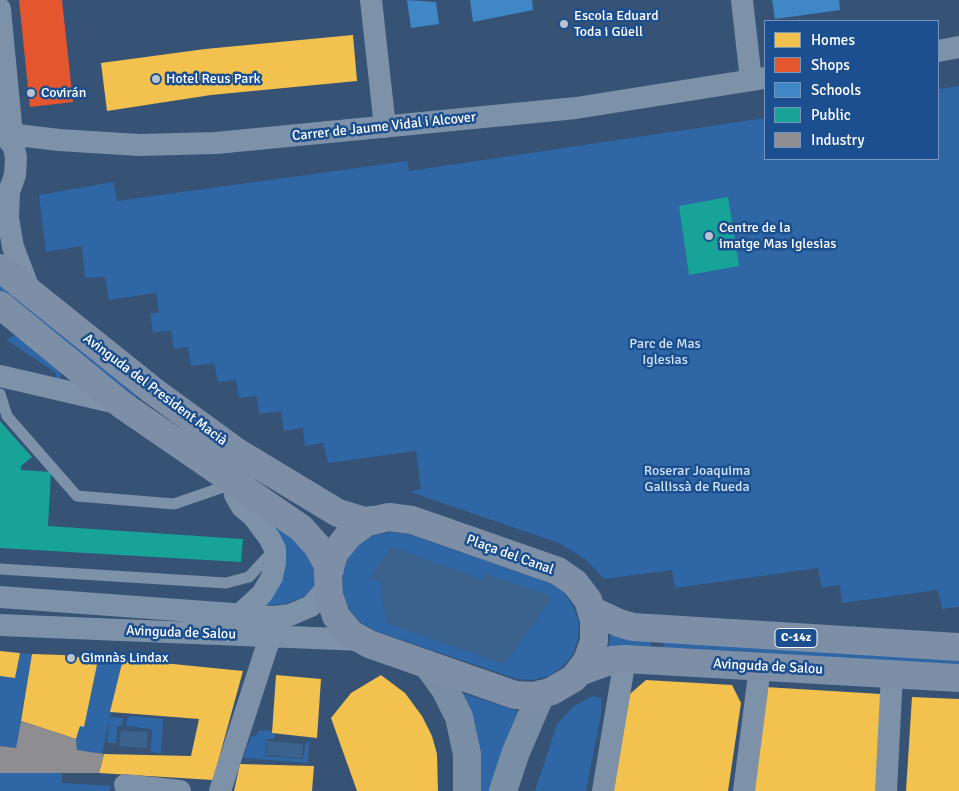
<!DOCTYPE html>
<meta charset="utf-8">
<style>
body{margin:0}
#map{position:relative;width:959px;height:791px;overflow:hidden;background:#365274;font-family:Signika,sans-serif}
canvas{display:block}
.legend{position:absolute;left:764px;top:20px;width:175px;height:140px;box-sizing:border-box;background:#1b4f8f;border:1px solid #7695bc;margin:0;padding:6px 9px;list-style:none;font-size:15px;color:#fff}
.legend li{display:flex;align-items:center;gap:10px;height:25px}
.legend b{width:25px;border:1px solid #7695bc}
</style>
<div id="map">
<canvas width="959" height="791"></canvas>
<ul class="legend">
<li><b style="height:14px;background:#f2c14e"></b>Homes</li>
<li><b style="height:14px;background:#e4572e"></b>Shops</li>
<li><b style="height:14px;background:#3f88c5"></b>Schools</li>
<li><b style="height:14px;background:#17a398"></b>Public</li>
<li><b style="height:14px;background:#8d8d92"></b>Industry</li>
</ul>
</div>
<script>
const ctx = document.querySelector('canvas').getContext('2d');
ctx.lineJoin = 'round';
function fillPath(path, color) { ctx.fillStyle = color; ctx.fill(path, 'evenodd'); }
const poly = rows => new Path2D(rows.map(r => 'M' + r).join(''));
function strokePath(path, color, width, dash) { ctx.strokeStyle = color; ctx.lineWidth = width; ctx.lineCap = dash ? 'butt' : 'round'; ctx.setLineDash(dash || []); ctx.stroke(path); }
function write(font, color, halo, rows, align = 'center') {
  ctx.font = font + ' Signika,sans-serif'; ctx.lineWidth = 5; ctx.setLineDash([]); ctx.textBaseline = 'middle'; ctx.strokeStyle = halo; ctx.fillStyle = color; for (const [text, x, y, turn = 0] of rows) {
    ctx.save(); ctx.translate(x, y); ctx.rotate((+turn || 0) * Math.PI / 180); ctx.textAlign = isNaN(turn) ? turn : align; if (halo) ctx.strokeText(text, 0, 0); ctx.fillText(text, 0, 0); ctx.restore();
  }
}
const green = poly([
 [959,86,959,607,942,609,938,590,842,603,840,585,822,588,818,568,675,588,672,570,604,579,586,560,559,543,410,492,421,489,416,451,328,463,323,443,305,446,303,428,284,431,281,411,259,414,257,396,239,398,236,380,218,382,214,363,191,366,188,347,174,349,171,330,153,333,150,314,159,312,156,293,109,300,105,277,85,278,82,246,46,252,39,195,113,182,117,201,407,161,409,171,765,118,765,159,938,159,938,89],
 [0,279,137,396,136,398,131,399,0,291],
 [16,335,61,371,60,379,56,379,56,373,8,341,7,338],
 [270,521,285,530,316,566,316,579,313,589,306,596,285,604,265,605],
 [391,532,408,534,553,584,565,594,574,608,579,623,578,639,573,654,562,667,549,676,533,680,517,679,373,630,359,621,348,607,343,591,343,573,349,557,360,544,374,535],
 [611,632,651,638,650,651,608,649],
 [664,638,959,656,959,668,663,652],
 [20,653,32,654,16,748,0,746,0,676,15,678],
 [123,659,102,754,77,750,76,739,80,726,84,726,98,660],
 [459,692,521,712,493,791,477,791],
 [593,696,601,698,601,714,586,791,535,791,557,724,574,706],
 [130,716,163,719,161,753,151,752,152,729,126,726,127,718],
 [110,717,123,718,122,726,117,726,116,743,107,743],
 [268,730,275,734,274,739,267,739,265,756,303,759,306,743,309,741,308,763,243,758,251,736,256,736,258,731],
 [0,773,62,773,62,783,111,786,110,791,0,791]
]);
const water = poly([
 [391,547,482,579,486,574,549,595,552,599,504,664,386,623,380,581,368,580],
 [121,731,148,732,147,748,119,746],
 [267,741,303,744,302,758,266,755]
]);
const homes = poly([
 [353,35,357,81,211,95,107,111,101,63,205,49],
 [0,651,20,653,15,678,0,676],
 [32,654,63,655,98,660,84,727,80,726,76,739,21,721],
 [123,659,243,671,213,780,99,773,104,754,191,756,199,719,110,712],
 [276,675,321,679,317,738,272,733],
 [381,675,405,693,422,716,432,736,437,754,438,791,357,791,331,718,351,693],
 [646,680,732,685,741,703,728,791,613,791,630,694],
 [765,687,881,694,879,791,751,791],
 [912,697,959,699,959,791,906,791],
 [240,764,314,766,312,791,234,791]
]);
const shops = poly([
 [19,0,62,0,73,102,30,107]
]);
const schools = poly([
 [407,0,436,2,439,24,411,28],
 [470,0,532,0,533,10,473,22],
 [772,0,839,0,840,10,775,19]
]);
const public = poly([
 [728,197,739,266,689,275,679,206],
 [0,421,32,457,21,466,21,470,51,472,48,526,243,539,241,562,0,548]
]);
const industry = poly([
 [21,721,76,739,77,750,104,754,99,773,0,773,0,746,16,748]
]);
const lane = poly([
 [0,394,7,416,77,496,174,504,232,484],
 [0,569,226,583,249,577,272,552]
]);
const street = poly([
 [371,0,385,127],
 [742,0,751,80],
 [0,9,12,135],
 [938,51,959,47],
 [0,133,59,140,139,145,216,143,576,108,765,78],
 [3,133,14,147,16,158,15,175,9,192,8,218,13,247,30,292],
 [0,376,121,404],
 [234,483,235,495,242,507,253,516,270,539,275,549,275,562,272,577,262,594,239,615],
 [0,597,274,617,290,615,311,606,328,587],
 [0,625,362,640],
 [125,785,180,791],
 [220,791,270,637],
 [603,791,625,659],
 [744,791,760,667],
 [886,791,892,674]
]);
const secondary = poly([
 [427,664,445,689,459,717,467,754,467,791],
 [503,791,516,752,541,694]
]);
const primary = poly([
 [0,268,152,390,237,452,338,513,364,521,373,520],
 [0,305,122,405,301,528,318,547,330,569],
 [389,517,412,520,558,571,575,583,588,600,594,620,594,641,587,661,574,678,552,691,536,696,515,695,369,644,350,633,336,616,329,595,328,573,335,552,349,535,367,522,389,517],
 [591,610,619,623,633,627,959,647],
 [579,672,612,660,625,659,959,678]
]);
const markers = [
 [564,24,5,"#b9c2ce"],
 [156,79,5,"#b9c2ce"],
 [31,93,5,"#b9c2ce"],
 [709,236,5,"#b9c2ce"],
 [71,658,5,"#b9c2ce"]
];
const shields = [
 [796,638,42]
];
const shieldNames = [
 ["C-14z",796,638]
];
const poiNames = [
 ["Escola Eduard",574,16],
 ["Toda i Güell",574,32],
 ["Hotel Reus Park",166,79],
 ["Covirán",41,93],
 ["Centre de la",719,228],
 ["imatge Mas Iglesias",719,244],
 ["Gimnàs Lindax",81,658]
];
const streetNames = [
 ["Carrer de Jaume Vidal i Alcover",384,127,-6],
 ["Avinguda del President Macià",155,390,37],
 ["Plaça del Canal",510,555,20],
 ["Avinguda de Salou",181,633,2],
 ["Avinguda de Salou",768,667,3]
];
const parkNames = [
 ["Parc de Mas",665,344],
 ["Iglesias",665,360],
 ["Roserar Joaquima",697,471],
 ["Gallissà de Rueda",697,487]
];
fillPath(green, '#2f66a5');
fillPath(water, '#3b618d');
fillPath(homes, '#f2c14e');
fillPath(shops, '#e4572e');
fillPath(schools, '#3f88c5');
fillPath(public, '#17a398');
fillPath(industry, '#8d8d92');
strokePath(lane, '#7d92a8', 11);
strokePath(street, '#7d92a8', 22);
strokePath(secondary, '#798da4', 28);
strokePath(primary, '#7d8ea7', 28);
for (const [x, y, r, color] of markers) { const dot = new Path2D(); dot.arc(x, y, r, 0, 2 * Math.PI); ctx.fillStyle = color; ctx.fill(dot); strokePath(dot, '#1b4f8f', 2); }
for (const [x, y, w] of shields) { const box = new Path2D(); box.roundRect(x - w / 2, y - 9.5, w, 19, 4); ctx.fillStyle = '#1b4f8f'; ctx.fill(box); strokePath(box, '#fff', 1); }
write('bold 12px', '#fff', null, shieldNames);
write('14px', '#fff', '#1b4f8f', poiNames, 'left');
write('14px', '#fff', '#1b4f8f', streetNames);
write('14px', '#cfe3fa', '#1b4f8f', parkNames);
</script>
